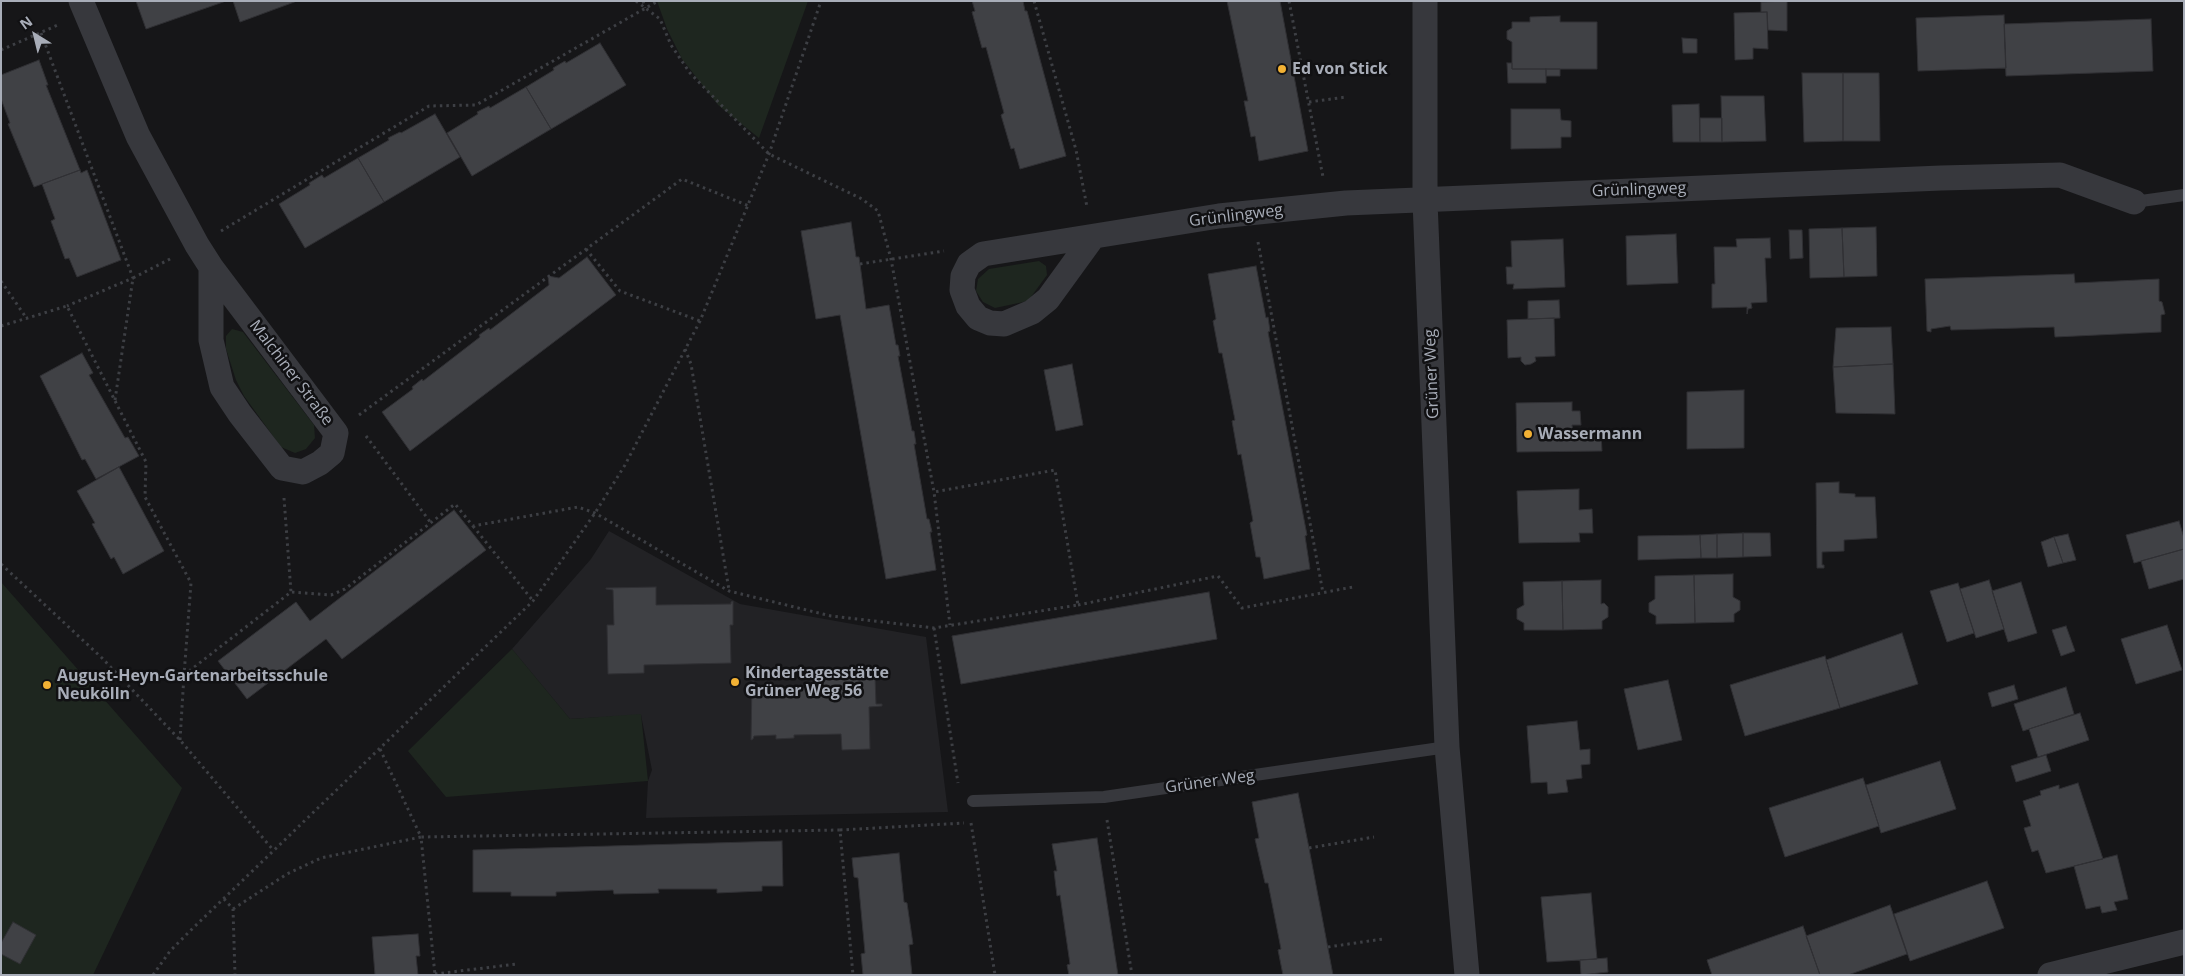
<!DOCTYPE html>
<meta charset="utf-8">
<style>
body{margin:0}
#map{position:relative;width:2185px;height:976px;overflow:hidden;background:#161618;font-family:"Open Sans",sans-serif}
canvas{display:block}
.frame{position:absolute;inset:0;border:2px solid #a8adb8;pointer-events:none}
.north{position:absolute;left:10px;top:10px;width:50px;height:50px;-webkit-text-stroke:4px #111113;paint-order:stroke;rotate:324deg;font-size:14px;font-weight:700;line-height:20px;text-align:center;color:#a8adb8}
.north::after{content:'';display:block;margin:auto;width:18px;height:22px;background:#a8adb8;clip-path:polygon(50% 0,100% 100%,50% 72%,0 100%)}
</style>
<div id="map">
<canvas width="2185" height="976"></canvas>
<div class="frame"></div>
<div class="north">N</div>
</div>
<script>
const ctx = document.querySelector('canvas').getContext('2d');
ctx.lineJoin = 'round';
function fillPath(path, color) { ctx.fillStyle = color; ctx.fill(path, 'evenodd'); }
const poly = rows => new Path2D(rows.map(r => 'M' + r).join(''));
function strokePath(path, color, width, dash) { ctx.strokeStyle = color; ctx.lineWidth = width; ctx.lineCap = dash ? 'butt' : 'round'; ctx.setLineDash(dash || []); ctx.stroke(path); }
function write(font, color, halo, rows, align = 'center') {
  ctx.font = font + ' "Open Sans",sans-serif'; ctx.lineWidth = 5; ctx.setLineDash([]); ctx.textBaseline = 'middle'; ctx.strokeStyle = halo; ctx.fillStyle = color; for (const [text, x, y, turn = 0] of rows) {
    ctx.save(); ctx.translate(x, y); ctx.rotate((+turn || 0) * Math.PI / 180); ctx.textAlign = isNaN(turn) ? turn : align; if (halo) ctx.strokeText(text, 0, 0); ctx.fillText(text, 0, 0); ctx.restore();
  }
}
const built = poly([
 [609,531,740,604,926,637,948,812,646,818,648,781,652,770,641,715,570,719,512,649,591,559]
]);
const green = poly([
 [657,1,808,1,759,138,718,105,682,59,667,29],
 [1039,261,1046,266,1047,275,1028,301,995,308,983,302,976,291,978,279,989,269],
 [232,329,243,332,314,425,315,438,306,449,295,453,281,447,244,396,236,380,226,349,226,336],
 [1,582,182,788,93,975,1,975],
 [512,649,570,719,641,714,648,781,446,797,408,751]
]);
const building = poly([
 [136,1,226,1,146,29,136,1],
 [233,1,297,1,240,22,233,1],
 [972,1,1023,1,1025,11,1027,11,1066,156,1020,169,1014,148,1011,149,1001,115,1004,113,986,47,982,48,972,12,975,11,972,1],
 [1227,1,1280,1,1308,151,1259,161,1255,136,1251,137,1244,101,1248,101,1227,1],
 [1787,1,1787,31,1768,30,1767,12,1761,12,1761,2,1787,1],
 [1767,12,1768,49,1753,48,1753,59,1735,60,1734,13,1767,12],
 [2004,15,2006,68,1918,71,1916,18,2004,15],
 [1560,16,1560,22,1597,22,1597,69,1512,69,1512,42,1507,39,1507,31,1512,28,1512,22,1530,22,1530,17,1560,16],
 [2151,19,2153,71,2006,76,2004,24,2151,19],
 [1682,38,1697,39,1697,53,1683,53,1682,38],
 [600,43,626,85,551,129,526,87,554,70,553,68,565,61,566,63,600,43],
 [39,60,48,85,46,85,80,170,34,187,8,124,10,123,1,99,1,75,39,60],
 [1507,63,1512,63,1512,69,1546,69,1546,83,1508,83,1507,63],
 [1546,69,1560,69,1560,76,1546,76,1546,69],
 [1802,73,1843,73,1843,141,1804,142,1802,73],
 [1843,73,1879,73,1880,141,1843,141,1843,73],
 [526,87,551,129,472,176,447,133,478,114,477,112,489,106,490,108,526,87],
 [1721,96,1764,96,1766,141,1722,142,1721,96],
 [1699,104,1700,142,1673,142,1672,105,1699,104],
 [1511,109,1560,109,1561,120,1571,121,1571,137,1561,137,1561,148,1511,149,1511,109],
 [435,114,460,157,384,202,358,158,389,140,388,138,400,132,401,133,435,114],
 [1700,118,1722,118,1722,142,1700,142,1700,118],
 [358,158,384,202,305,248,279,204,310,185,309,183,322,175,324,178,358,158],
 [80,170,81,173,87,170,121,260,77,277,69,258,65,259,51,221,55,219,42,184,80,170],
 [851,222,856,257,859,257,860,264,866,309,889,305,896,345,898,345,900,356,898,356,912,431,914,431,916,444,914,444,927,519,929,519,932,532,930,532,936,570,886,579,840,315,816,319,801,231,851,222],
 [1876,227,1877,276,1844,277,1842,228,1876,227],
 [1842,228,1844,277,1810,278,1809,229,1842,228],
 [1789,230,1802,230,1803,258,1790,259,1789,230],
 [1676,234,1678,283,1627,285,1626,236,1676,234],
 [1770,238,1771,258,1765,258,1767,302,1751,303,1752,308,1748,309,1747,314,1747,307,1712,308,1712,284,1715,284,1714,247,1737,247,1736,239,1770,238],
 [1563,239,1565,287,1513,289,1514,284,1507,284,1506,267,1512,267,1511,241,1563,239],
 [587,257,616,295,410,451,382,412,413,389,412,387,422,379,423,381,480,337,479,335,489,328,490,330,549,285,548,276,559,278,587,257],
 [1256,266,1266,318,1268,317,1270,331,1268,332,1307,535,1305,536,1310,569,1264,579,1260,557,1256,557,1250,523,1253,521,1241,454,1238,455,1232,421,1235,420,1222,353,1219,353,1213,321,1216,319,1208,274,1256,266],
 [2074,274,2075,283,2159,279,2159,301,2162,302,2165,314,2161,315,2161,332,2055,337,2054,327,1951,330,1950,326,1931,329,1931,332,1927,331,1925,279,2074,274],
 [1559,300,1560,318,1528,319,1528,301,1559,300],
 [1554,318,1555,356,1535,357,1536,361,1531,364,1525,365,1521,361,1521,357,1508,358,1507,320,1554,318],
 [1891,327,1893,364,1833,367,1836,328,1891,327],
 [82,353,93,373,89,375,125,438,128,437,139,456,96,479,85,459,82,460,40,376,82,353],
 [1072,364,1083,425,1056,431,1044,370,1072,364],
 [1893,364,1895,414,1836,413,1833,367,1893,364],
 [1744,390,1744,448,1687,449,1687,392,1744,390],
 [1572,402,1572,411,1580,411,1581,425,1572,425,1573,434,1601,433,1602,451,1517,452,1516,403,1572,402],
 [119,467,164,551,123,574,114,557,111,559,92,524,95,523,77,491,119,467],
 [1839,482,1839,493,1855,494,1855,497,1875,497,1877,538,1844,540,1844,551,1822,552,1822,565,1824,565,1824,568,1817,568,1816,483,1839,482],
 [1579,489,1579,510,1592,509,1593,533,1579,533,1580,542,1519,543,1517,491,1579,489],
 [454,510,486,550,342,659,326,639,247,699,218,661,296,602,310,621,454,510],
 [2179,521,2184,538,2184,549,2134,563,2126,535,2179,521],
 [1743,533,1743,557,1717,558,1717,534,1743,533],
 [1743,533,1770,533,1771,556,1743,557,1743,533],
 [1717,534,1717,558,1701,558,1700,535,1717,534],
 [2068,534,2076,560,2063,563,2054,537,2068,534],
 [1700,535,1701,558,1638,560,1638,536,1700,535],
 [2054,537,2063,563,2048,567,2041,542,2054,537],
 [2184,549,2184,579,2149,589,2141,561,2184,549],
 [1733,574,1733,597,1740,601,1740,610,1734,614,1734,622,1695,623,1694,575,1733,574],
 [1694,575,1695,623,1656,624,1656,616,1649,612,1649,603,1655,599,1655,576,1694,575],
 [1601,580,1601,604,1604,603,1608,607,1608,617,1602,621,1602,629,1563,630,1562,581,1601,580],
 [1989,580,2004,629,1976,638,1960,589,1989,580],
 [1562,581,1563,630,1524,630,1524,623,1517,619,1517,609,1524,605,1523,582,1562,581],
 [2021,582,2037,633,2008,642,1992,591,2021,582],
 [1958,583,1974,633,1947,642,1930,591,1958,583],
 [656,587,656,605,731,604,731,602,733,601,733,625,730,625,731,663,644,665,644,673,608,674,607,625,614,625,613,590,606,589,606,588,656,587],
 [1209,592,1217,639,961,684,952,636,1209,592],
 [2167,625,2182,670,2136,684,2121,639,2167,625],
 [2066,626,2075,651,2061,656,2052,630,2066,626],
 [1902,633,1918,684,1840,708,1826,660,1902,633],
 [1825,656,1840,708,1745,736,1730,685,1825,656],
 [875,677,876,704,882,704,882,706,869,707,870,749,842,750,841,734,794,735,794,738,776,739,776,735,754,736,753,739,751,740,752,680,754,680,754,688,812,687,811,678,875,677],
 [1668,680,1682,740,1638,750,1624,689,1668,680],
 [2014,685,2018,699,1992,707,1988,693,2014,685],
 [2066,687,2074,714,2023,731,2014,704,2066,687],
 [2080,713,2089,740,2038,757,2029,729,2080,713],
 [1577,721,1580,750,1590,749,1590,764,1581,765,1582,778,1566,780,1568,792,1548,794,1547,782,1531,783,1527,726,1577,721],
 [2046,755,2051,771,2016,782,2011,766,2046,755],
 [1940,761,1956,809,1881,833,1866,785,1940,761],
 [1863,778,1879,826,1785,857,1769,808,1863,778],
 [2078,783,2103,859,2046,873,2038,850,2032,852,2024,828,2031,826,2023,801,2041,795,2040,791,2059,785,2059,789,2078,783],
 [1298,793,1309,848,1333,975,1283,975,1278,950,1281,949,1268,883,1265,883,1255,839,1259,838,1252,802,1298,793],
 [1097,838,1118,975,1069,975,1067,965,1070,964,1060,895,1057,896,1054,871,1057,871,1052,844,1097,838],
 [782,841,783,886,762,886,762,891,717,893,717,889,658,889,659,893,614,894,613,890,556,892,556,896,511,896,511,892,473,892,473,850,782,841],
 [899,853,904,902,907,903,913,944,909,945,912,975,863,975,861,954,865,953,858,878,854,877,852,858,899,853],
 [2117,855,2128,899,2114,902,2117,910,2102,913,2100,906,2086,909,2074,866,2117,855],
 [1987,881,2004,928,1910,961,1894,914,1987,881],
 [1591,893,1597,959,1547,962,1541,897,1591,893],
 [1890,905,1907,954,1848,975,1820,975,1806,936,1890,905],
 [13,922,36,935,20,964,1,954,1,943,13,922],
 [1803,926,1820,975,1712,975,1707,960,1803,926],
 [418,934,420,956,416,956,418,975,375,975,372,937,418,934],
 [1607,958,1608,972,1581,975,1580,960,1607,958]
]);
const path = poly([
 [636,1,660,19,671,45,690,73,769,154,862,199,878,211,891,259,934,492,950,625],
 [643,1,645,8],
 [1034,1,1076,150,1087,207],
 [1289,1,1323,177],
 [41,33,133,278,67,306],
 [1,50,60,24],
 [1309,102,1346,97],
 [221,231,429,106,476,105,658,1],
 [1258,242,1323,593],
 [586,249,620,291,700,321],
 [860,264,944,251],
 [1,281,27,319],
 [1,326,67,306,146,462,145,497,191,583,184,675],
 [685,349,691,364,729,590],
 [115,400,133,278,172,258],
 [359,415,682,179,749,206],
 [366,436,431,523],
 [284,498,291,592],
 [473,526,533,601],
 [1,564,102,658,180,740,274,851],
 [1078,605,1218,576,1242,608,1353,587],
 [934,628,958,783],
 [180,740,184,675,291,592,331,595,345,589,455,504,473,526,578,507,595,513,729,591,831,616,934,628,1078,605,1055,470,934,492],
 [380,749,421,837,840,830,853,975],
 [1107,820,1132,975],
 [971,823,995,975],
 [840,830,964,823],
 [1309,848,1374,837],
 [224,899,233,909,235,975],
 [233,909,287,874,321,858,421,837,435,975],
 [1328,947,1383,939],
 [435,974,517,964],
 [153,975,170,951,190,931,533,601,595,513,625,465,700,321,769,154,821,1]
]);
const lane = poly([
 [2134,202,2184,195],
 [973,801,1104,797,1447,747]
]);
const street = poly([
 [81,1,138,136,197,245,211,267,336,433,332,453,320,463,303,472,282,468,240,414,222,387,211,340,211,267],
 [1425,1,1425,201,1447,747,1467,975],
 [1093,237,1048,299,1032,312,1004,324,990,323,978,318,968,306,962,290,963,276,969,264,983,254,1219,216,1346,203,1941,178,2060,175,2134,202],
 [2050,975,2184,942]
]);
const markers = [
 [1282,69,5,"#f2b134"],
 [1528,434,5,"#f2b134"],
 [735,682,5,"#f2b134"],
 [47,685,5,"#f2b134"]
];
const poiNames = [
 ["Ed von Stick",1292,69],
 ["Wassermann",1538,434],
 ["Kindertagesstätte",745,673],
 ["Grüner Weg 56",745,691],
 ["August-Heyn-Gartenarbeitsschule",57,676],
 ["Neukölln",57,694]
];
const streetNames = [
 ["Grünlingweg",1639,190,-2],
 ["Grünlingweg",1236,216,-7],
 ["Malchiner Straße",291,373,53],
 ["Grüner Weg",1432,374,-92],
 ["Grüner Weg",1210,782,-8]
];
fillPath(built, '#222225');
fillPath(green, '#1e261f');
fillPath(building, '#404145');
strokePath(building, '#303034', 1);
strokePath(path, '#3d3f44', 3, [2.5, 4]);
strokePath(lane, '#37383d', 12);
strokePath(street, '#37383d', 25);
for (const [x, y, r, color] of markers) { const dot = new Path2D(); dot.arc(x, y, r, 0, 2 * Math.PI); ctx.fillStyle = color; ctx.fill(dot); strokePath(dot, '#111113', 2); }
write('bold 16px', '#a8adb8', '#111113', poiNames, 'left');
write('16px', '#a8adb8', '#111113', streetNames);
</script>
